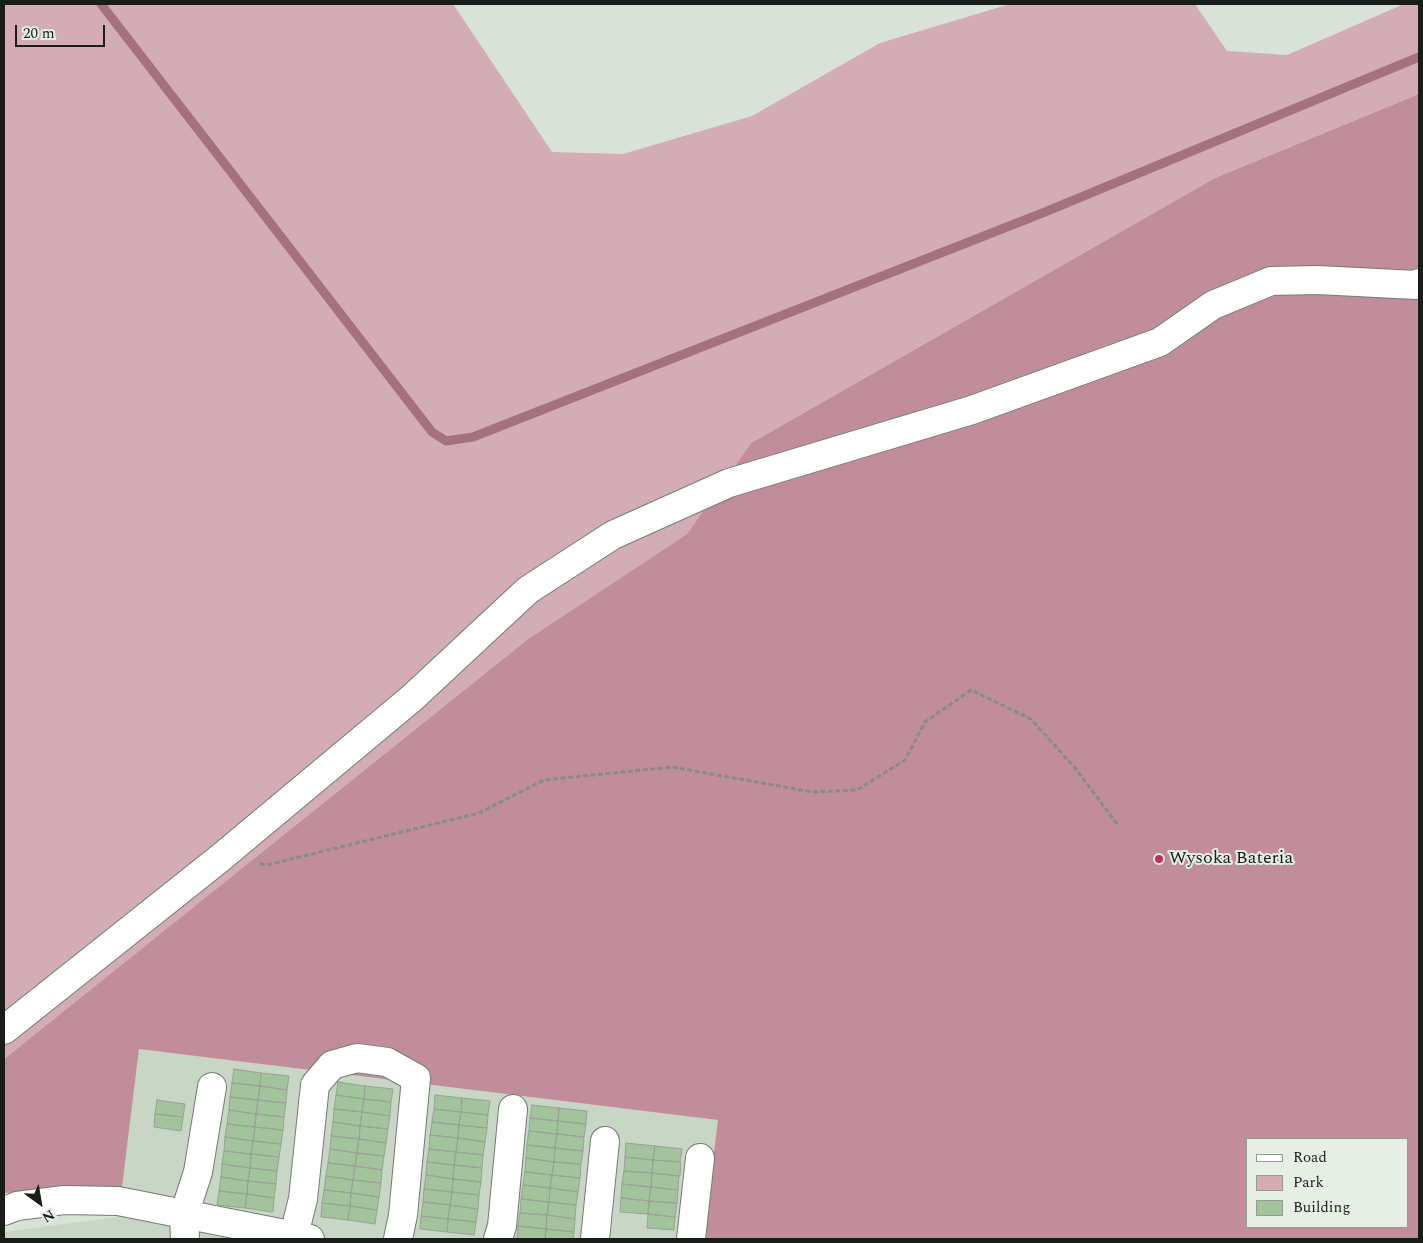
<!DOCTYPE html>
<style>
body{margin:0}
#map{position:relative;width:1423px;height:1243px;overflow:hidden;background:#d8e2d6;font-family:Spectral,serif}
canvas{display:block}
.frame{position:absolute;inset:0;border:5px solid #191d19;pointer-events:none}
.legend{position:absolute;left:1246px;top:1138px;width:162px;height:90px;box-sizing:border-box;background:#e5efe3;border:1px solid #939b92;margin:0;padding:6px 9px;list-style:none;font-size:15px;color:#191d19}
.legend li{display:flex;align-items:center;gap:10px;height:25px}
.legend b{width:25px;border:1px solid #939b92}
.north{position:absolute;left:15px;top:1178px;width:50px;height:50px;-webkit-text-stroke:4px #e5efe3;paint-order:stroke;rotate:148deg;font-size:14px;font-weight:700;line-height:20px;text-align:center;color:#191d19}
.north::after{content:'';display:block;margin:auto;width:18px;height:22px;background:#191d19;clip-path:polygon(50% 0,100% 100%,50% 72%,0 100%)}
.scale{position:absolute;left:15px;top:25px;width:90px;height:22px;box-sizing:border-box;border:2px solid #191d19;border-top:0;padding-left:6px;font-size:15px;line-height:18px;white-space:nowrap;color:#191d19;-webkit-text-stroke:4px #e5efe3;paint-order:stroke}
</style>
<div id="map">
<canvas width="1423" height="1243"></canvas>
<div class="frame"></div>
<ul class="legend">
<li><b style="height:6px;background:#fff"></b>Road</li>
<li><b style="height:14px;background:#d4acb6"></b>Park</li>
<li><b style="height:14px;background:#a2c39b"></b>Building</li>
</ul>
<div class="north">N</div>
<div class="scale">20 m</div>
</div>
<script>
const ctx = document.querySelector('canvas').getContext('2d');
ctx.lineJoin = 'round';
function fillPath(path, color) { ctx.fillStyle = color; ctx.fill(path, 'evenodd'); }
const poly = rows => new Path2D(rows.map(r => 'M' + r).join(''));
function strokePath(path, color, width, dash) { ctx.strokeStyle = color; ctx.lineWidth = width; ctx.lineCap = dash ? 'butt' : 'round'; ctx.setLineDash(dash || []); ctx.stroke(path); }
function write(font, color, halo, rows, align = 'center') {
  ctx.font = font + ' Spectral,serif'; ctx.lineWidth = 4; ctx.setLineDash([]); ctx.textBaseline = 'middle'; ctx.strokeStyle = halo; ctx.fillStyle = color; for (const [text, x, y, turn = 0] of rows) {
    ctx.save(); ctx.translate(x, y); ctx.rotate((+turn || 0) * Math.PI / 180); ctx.textAlign = isNaN(turn) ? turn : align; if (halo) ctx.strokeText(text, 0, 0); ctx.fillText(text, 0, 0); ctx.restore();
  }
}
const built = poly([
 [139,1049,718,1120,703,1239,4,1239,4,1232,118,1217]
]);
const green = poly([
 [4,4,453,4,552,152,623,154,752,116,880,43,1010,4,1195,4,1227,51,1287,55,1404,4,1419,4,1419,94,1215,178,751,443,687,534,528,639,4,1059]
]);
const forest = poly([
 [1419,94,1419,1239,703,1239,718,1120,139,1049,122,1187,4,1193,4,1059,528,639,687,534,751,443,1215,178],
 [1247,1139,1407,1139,1407,1227,1247,1227]
]);
const stream = poly([
 [101,4,432,432,446,441,473,437,1045,212,1419,57]
]);
const building = poly([
 [234,1069,261,1073,260,1086,232,1083,234,1069],
 [261,1073,289,1076,287,1090,260,1086,261,1073],
 [338,1082,365,1086,364,1099,336,1095,338,1082],
 [232,1083,260,1086,258,1100,230,1097,232,1083],
 [260,1086,287,1090,286,1103,258,1100,260,1086],
 [365,1086,393,1089,391,1102,364,1099,365,1086],
 [336,1095,364,1099,362,1112,334,1109,336,1095],
 [435,1095,462,1098,461,1112,434,1109,435,1095],
 [230,1097,258,1100,256,1114,229,1110,230,1097],
 [462,1098,490,1101,488,1115,461,1112,462,1098],
 [364,1099,391,1102,390,1116,362,1112,364,1099],
 [157,1100,185,1104,183,1117,155,1114,157,1100],
 [258,1100,286,1103,284,1117,256,1114,258,1100],
 [532,1105,559,1108,558,1121,530,1118,532,1105],
 [559,1108,587,1111,586,1124,558,1121,559,1108],
 [334,1109,362,1112,360,1126,333,1122,334,1109],
 [434,1109,461,1112,459,1125,432,1122,434,1109],
 [229,1110,256,1114,255,1127,227,1124,229,1110],
 [362,1112,390,1116,388,1129,360,1126,362,1112],
 [461,1112,488,1115,487,1128,459,1125,461,1112],
 [155,1114,183,1117,181,1131,154,1127,155,1114],
 [256,1114,284,1117,283,1130,255,1127,256,1114],
 [530,1118,558,1121,557,1134,529,1131,530,1118],
 [558,1121,586,1124,584,1137,557,1134,558,1121],
 [333,1122,360,1126,359,1139,331,1136,333,1122],
 [432,1122,459,1125,458,1138,430,1135,432,1122],
 [227,1124,255,1127,253,1141,225,1137,227,1124],
 [459,1125,487,1128,485,1142,458,1138,459,1125],
 [360,1126,388,1129,386,1143,359,1139,360,1126],
 [255,1127,283,1130,281,1144,253,1141,255,1127],
 [529,1131,557,1134,555,1148,527,1145,529,1131],
 [557,1134,584,1137,583,1151,555,1148,557,1134],
 [430,1135,458,1138,456,1152,429,1149,430,1135],
 [331,1136,359,1139,357,1153,330,1149,331,1136],
 [225,1137,253,1141,251,1154,224,1151,225,1137],
 [458,1138,485,1142,483,1155,456,1152,458,1138],
 [359,1139,386,1143,384,1156,357,1153,359,1139],
 [253,1141,281,1144,279,1157,251,1154,253,1141],
 [626,1143,655,1146,653,1160,625,1157,626,1143],
 [527,1145,555,1148,554,1162,526,1158,527,1145],
 [655,1146,682,1149,680,1162,653,1160,655,1146],
 [555,1148,583,1151,581,1164,554,1162,555,1148],
 [330,1149,357,1153,355,1166,328,1163,330,1149],
 [429,1149,456,1152,454,1165,427,1162,429,1149],
 [224,1151,251,1154,250,1168,222,1164,224,1151],
 [456,1152,483,1155,482,1168,454,1165,456,1152],
 [357,1153,384,1156,382,1170,355,1166,357,1153],
 [251,1154,279,1157,277,1171,250,1168,251,1154],
 [625,1157,653,1160,652,1173,624,1171,625,1157],
 [526,1158,554,1162,552,1175,525,1172,526,1158],
 [653,1160,681,1162,680,1176,652,1173,653,1160],
 [427,1162,454,1165,453,1179,426,1175,427,1162],
 [554,1162,581,1164,580,1178,552,1175,554,1162],
 [328,1163,355,1166,353,1180,326,1176,328,1163],
 [222,1164,250,1168,248,1181,221,1177,222,1164],
 [454,1165,482,1168,481,1182,453,1179,454,1165],
 [355,1166,382,1170,381,1183,353,1180,355,1166],
 [250,1168,277,1171,276,1184,248,1181,250,1168],
 [624,1171,652,1173,651,1187,622,1184,624,1171],
 [525,1172,552,1175,550,1188,523,1185,525,1172],
 [652,1173,679,1176,678,1190,651,1187,652,1173],
 [426,1175,453,1179,452,1192,424,1189,426,1175],
 [552,1175,580,1178,578,1192,550,1188,552,1175],
 [326,1176,353,1180,351,1193,324,1190,326,1176],
 [221,1177,248,1181,247,1194,219,1191,221,1177],
 [453,1179,481,1182,479,1195,452,1192,453,1179],
 [353,1180,381,1183,379,1197,351,1193,353,1180],
 [248,1181,276,1184,274,1198,247,1194,248,1181],
 [622,1184,651,1187,649,1201,621,1198,622,1184],
 [523,1185,550,1188,549,1202,521,1199,523,1185],
 [651,1187,678,1190,677,1203,649,1201,651,1187],
 [550,1188,578,1192,576,1205,549,1202,550,1188],
 [424,1189,452,1192,450,1205,423,1202,424,1189],
 [324,1190,351,1193,350,1206,322,1203,324,1190],
 [219,1191,247,1194,245,1208,217,1205,219,1191],
 [452,1192,479,1195,478,1209,450,1205,452,1192],
 [351,1193,379,1197,377,1210,350,1206,351,1193],
 [247,1194,274,1198,273,1212,245,1208,247,1194],
 [621,1198,649,1201,648,1214,620,1212,621,1198],
 [521,1199,549,1202,547,1215,520,1213,521,1199],
 [649,1201,677,1203,675,1217,648,1214,649,1201],
 [423,1202,450,1205,448,1219,421,1216,423,1202],
 [549,1202,576,1205,575,1219,547,1215,549,1202],
 [322,1203,350,1206,348,1220,321,1217,322,1203],
 [450,1205,478,1209,476,1222,448,1219,450,1205],
 [350,1206,377,1210,375,1224,348,1220,350,1206],
 [520,1213,547,1215,546,1229,518,1226,520,1213],
 [648,1214,675,1217,674,1230,647,1228,648,1214],
 [547,1215,575,1219,574,1232,546,1229,547,1215],
 [421,1216,448,1219,447,1232,420,1229,421,1216],
 [448,1219,476,1222,474,1235,447,1232,448,1219],
 [518,1226,546,1229,545,1239,517,1239,518,1226],
 [546,1229,574,1232,573,1239,545,1239,546,1229]
]);
const path = poly([
 [260,864,267,865,479,813,544,780,672,767,813,792,857,790,905,760,925,722,971,690,1031,719,1075,768,1118,825]
]);
const minor = poly([
 [4,1030,219,859,412,698,528,590,613,535,729,483,972,410,1160,342,1213,305,1271,281,1318,280,1416,285,1419,283],
 [4,1211,17,1206,64,1200,118,1201,310,1239],
 [185,1239,184,1215,198,1172,212,1087],
 [293,1239,303,1199,315,1085,332,1065,357,1058,387,1062,416,1078,403,1215,398,1239],
 [498,1239,502,1226,513,1109],
 [595,1239,605,1141],
 [691,1239,700,1158]
]);
const markers = [
 [1159,859,5,"#bd3065"]
];
const poiNames = [
 ["Wysoka Bateria",1169,859]
];
fillPath(built, '#c7d6c5');
fillPath(green, '#d4acb6');
fillPath(forest, '#c28d9a');
strokePath(stream, '#a4717d', 9);
fillPath(building, '#a2c39b');
strokePath(building, '#99a297', 1);
strokePath(minor, '#737c72', 30);
strokePath(path, '#858d84', 3, [5, 2.5]);
strokePath(minor, '#fff', 28);
for (const [x, y, r, color] of markers) { const dot = new Path2D(); dot.arc(x, y, r, 0, 2 * Math.PI); ctx.fillStyle = color; ctx.fill(dot); strokePath(dot, '#e5efe3', 2); }
write('18px', '#191d19', '#e5efe3', poiNames, 'left');
</script>
